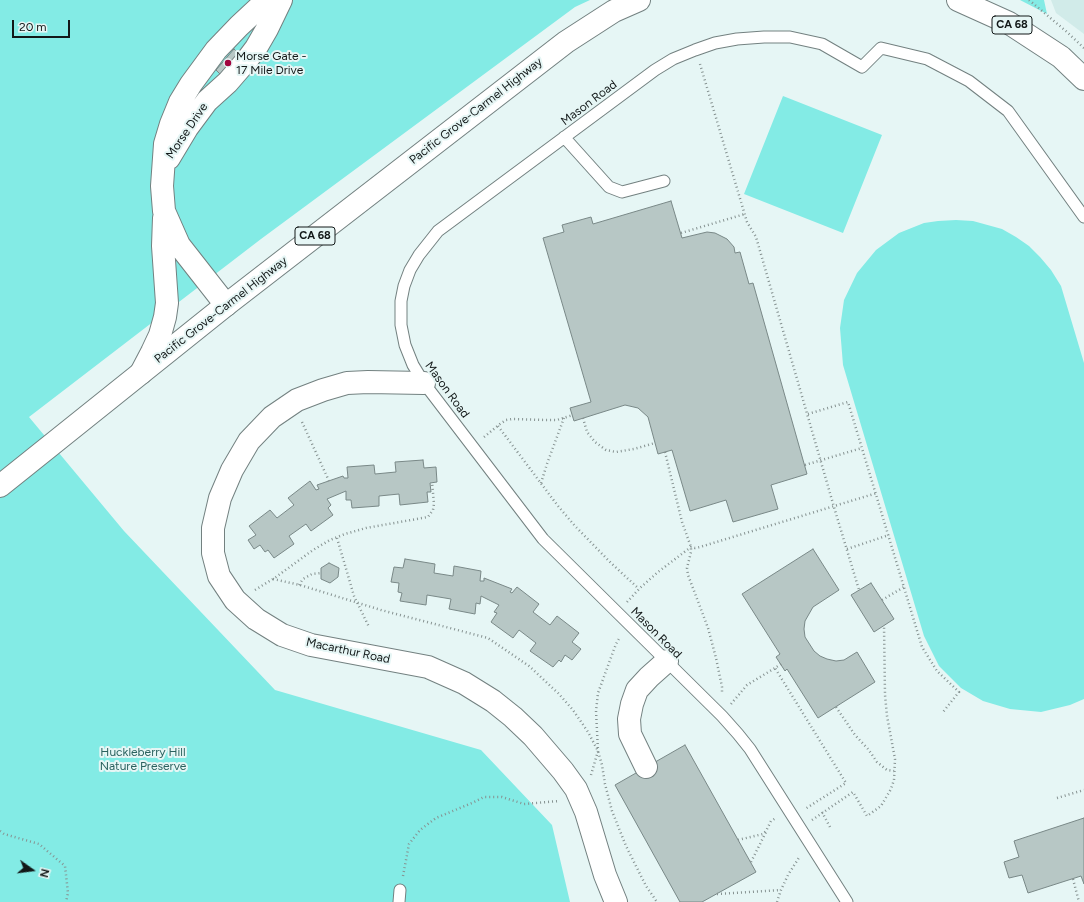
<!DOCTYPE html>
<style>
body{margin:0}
#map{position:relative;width:1084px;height:902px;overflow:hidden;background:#e6f6f5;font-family:Figtree,sans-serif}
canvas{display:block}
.north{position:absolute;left:12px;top:850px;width:40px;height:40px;-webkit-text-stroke:3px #e6f6f5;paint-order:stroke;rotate:104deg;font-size:11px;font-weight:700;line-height:16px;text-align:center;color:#121818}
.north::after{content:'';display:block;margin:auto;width:14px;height:18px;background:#121818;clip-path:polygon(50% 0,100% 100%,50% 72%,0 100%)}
.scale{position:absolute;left:12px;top:20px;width:58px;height:18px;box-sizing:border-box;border:2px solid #121818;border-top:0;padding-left:5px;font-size:12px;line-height:14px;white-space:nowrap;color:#121818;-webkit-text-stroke:3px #e6f6f5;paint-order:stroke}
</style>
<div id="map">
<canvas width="1084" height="902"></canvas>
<div class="north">N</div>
<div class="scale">20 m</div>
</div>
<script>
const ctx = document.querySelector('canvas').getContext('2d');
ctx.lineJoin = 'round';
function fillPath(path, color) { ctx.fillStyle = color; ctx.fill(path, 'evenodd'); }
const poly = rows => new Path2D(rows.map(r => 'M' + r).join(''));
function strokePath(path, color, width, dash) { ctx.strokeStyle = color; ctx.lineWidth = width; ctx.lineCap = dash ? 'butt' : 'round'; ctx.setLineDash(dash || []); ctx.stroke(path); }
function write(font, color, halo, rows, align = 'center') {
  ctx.font = font + ' Figtree,sans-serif'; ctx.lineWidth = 4; ctx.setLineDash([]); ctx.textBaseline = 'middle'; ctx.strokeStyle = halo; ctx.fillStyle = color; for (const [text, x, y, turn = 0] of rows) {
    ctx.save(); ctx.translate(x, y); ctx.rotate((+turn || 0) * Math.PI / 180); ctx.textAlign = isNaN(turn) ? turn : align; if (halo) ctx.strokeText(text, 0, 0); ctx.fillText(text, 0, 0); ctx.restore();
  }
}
const built = poly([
 [1051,0,1084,0,1084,34,1056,13]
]);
const green = poly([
 [0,0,590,0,575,7,261,239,29,417,124,531,275,690,481,750,552,825,570,902,0,902],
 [1020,0,1044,0,1047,14],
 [783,96,882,135,843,233,744,194],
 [956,220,973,221,1002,229,1016,237,1029,246,1040,257,1051,270,1061,286,1084,363,1084,699,1070,705,1041,712,1010,709,983,701,961,688,939,666,924,636,843,365,840,328,844,300,857,273,876,250,899,233,924,223,938,221]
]);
const building = poly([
 [234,49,241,56,223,77,216,70,234,49],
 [671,201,682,238,707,232,715,233,727,239,734,247,735,253,740,252,749,284,753,283,807,474,771,485,778,509,733,522,726,500,690,511,672,450,658,454,648,417,638,408,625,405,574,421,570,408,591,402,543,238,564,232,562,225,591,217,593,224,671,201],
 [423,460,424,468,436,467,437,482,430,483,431,492,427,492,428,502,400,505,399,494,379,496,379,506,352,508,351,500,346,500,346,491,327,499,331,505,328,508,333,515,311,531,306,524,289,536,294,544,274,558,268,550,265,552,260,545,254,549,248,540,256,535,249,526,270,510,277,518,294,505,288,498,310,481,316,490,319,489,317,485,343,476,344,478,348,478,347,467,374,465,375,474,396,472,395,462,423,460],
 [813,549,839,590,813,607,805,621,804,629,805,637,814,651,820,656,827,659,836,661,844,660,857,652,875,682,818,718,787,669,785,671,776,657,780,654,742,594,813,549],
 [405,559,435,564,434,573,453,576,454,566,481,571,480,581,484,581,484,578,512,589,510,592,512,593,517,587,539,604,533,612,550,625,557,616,579,633,572,642,581,649,572,660,565,655,561,662,559,660,553,667,530,651,536,643,519,630,513,638,491,622,497,613,494,612,499,605,481,596,480,604,476,603,475,614,449,609,451,599,427,595,426,605,400,601,402,593,398,592,399,583,391,582,394,567,403,568,405,559],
 [329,563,339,568,338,577,330,583,321,579,321,568,329,563],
 [871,583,894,619,874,632,851,595,871,583],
 [685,745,756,872,702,902,680,902,615,785,685,745],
 [1084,818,1084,884,1081,876,1028,893,1022,875,1009,878,1004,862,1019,857,1014,841,1084,818]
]);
const path = poly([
 [1029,0,1067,32,1084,48],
 [700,64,747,222,756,237,834,507,859,590],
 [681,233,745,214],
 [808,414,848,402,922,647,937,671,959,692,943,712],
 [583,418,587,432,595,442,606,450,616,452,634,449,655,443],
 [302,422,329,481],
 [498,426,558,506,575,526,611,563,639,589],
 [484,437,500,424,506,420,512,419,547,420,557,420,573,415],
 [665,452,682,522,691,547,691,552,687,568,688,575,708,628,716,658,722,687,722,694],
 [805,465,862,448],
 [541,483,547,464,564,418],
 [337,538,354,596,369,627],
 [847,549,889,535],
 [273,579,300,585,381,610,488,638,529,666,558,693,573,710,588,732,598,751,602,765,605,784,612,811,626,846,646,886,657,902],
 [299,585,303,579,312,574,321,573],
 [255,590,276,577,313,550,330,540,345,534,366,528,428,517,433,510,434,504,432,482],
 [882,600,904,587],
 [627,602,640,588,658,572,691,547,695,548,700,547,877,493],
 [781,664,775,668,846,783,805,809],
 [731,704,747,685,775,668],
 [836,707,855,735,868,749,877,762,887,770,894,771],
 [591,775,598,751,596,711,598,693,616,644,620,637],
 [1057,798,1084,790],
 [822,812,831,829],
 [812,820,853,792,867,816,881,806,891,789,894,780,895,759,887,716,885,695,884,625],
 [0,831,4,834,39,844,65,866,68,893,66,902],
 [738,840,763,834,766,831,771,821,776,818],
 [751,862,766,832],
 [403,876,409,844,420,830,436,818,472,803,484,797,502,797,524,804,559,801],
 [1073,879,1079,902],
 [717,894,781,890],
 [777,902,781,890,788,875,800,856]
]);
const lane = poly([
 [564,137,609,187,622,192,664,181],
 [399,902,400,890],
 [847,902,750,749,738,734,722,716,543,539,424,383,413,365,405,345,401,325,401,301,404,286,410,270,419,255,438,231,655,70,673,59,695,50,715,43,737,39,764,37,790,37,822,44,862,67,881,48,927,59,969,81,1008,111,1084,217]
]);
const street = poly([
 [169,158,187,128,207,101,228,82,247,60,256,48,267,29,281,0],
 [226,305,179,245,164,211,162,186,165,144,171,124,180,102,191,84,216,50,239,26,267,0],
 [141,373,152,352,160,335,165,317,167,303,163,246,164,218],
 [424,383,368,382,347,383,323,390,297,400,272,417,249,441,232,470,220,498,213,528,213,553,219,576,235,600,256,619,282,635,311,645,428,667,464,683,493,701,513,717,533,736,563,771,576,789,586,812,605,875,616,902],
 [646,767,630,734,629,719,632,704,637,690,649,677,667,661]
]);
const primary = poly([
 [958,0,1009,23,1061,57,1084,79],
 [0,486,226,305,566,42,614,11,639,0]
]);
const markers = [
 [228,63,4,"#a1033e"]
];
const shields = [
 [1012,25,40],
 [315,236,40]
];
const shieldNames = [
 ["CA 68",1012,25],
 ["CA 68",315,236]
];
const poiNames = [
 ["Morse Gate -",236,56],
 ["17 Mile Drive",236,70]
];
const streetNames = [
 ["Mason Road",589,103,-37],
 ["Pacific Grove-Carmel Highway",476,111,-38],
 ["Morse Drive",187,131,-56],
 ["Pacific Grove-Carmel Highway",221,310,-38],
 ["Mason Road",447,390,54],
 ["Mason Road",656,633,45],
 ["Macarthur Road",348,651,12]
];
const parkNames = [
 ["Huckleberry Hill",143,752],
 ["Nature Preserve",143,766]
];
fillPath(built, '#d1ebe9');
fillPath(green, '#83ebe5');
fillPath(building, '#b7c7c5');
strokePath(building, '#798887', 1);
strokePath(lane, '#738180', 13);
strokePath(street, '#738180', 24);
strokePath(primary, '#738180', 24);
strokePath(path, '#869291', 2.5, [1, 3]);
strokePath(lane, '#fff', 11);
strokePath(street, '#fff', 22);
strokePath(primary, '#fff', 22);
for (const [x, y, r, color] of markers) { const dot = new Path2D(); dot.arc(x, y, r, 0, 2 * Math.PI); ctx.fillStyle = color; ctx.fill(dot); strokePath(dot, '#e6f6f5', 1.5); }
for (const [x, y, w] of shields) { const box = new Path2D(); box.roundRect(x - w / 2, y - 9, w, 18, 3); ctx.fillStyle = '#e6f6f5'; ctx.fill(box); strokePath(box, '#121818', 1); }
write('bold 11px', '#121818', null, shieldNames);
write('12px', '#121818', '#e6f6f5', poiNames, 'left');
write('12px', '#121818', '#e6f6f5', streetNames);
write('12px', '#2b625f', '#e6f6f5', parkNames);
</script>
